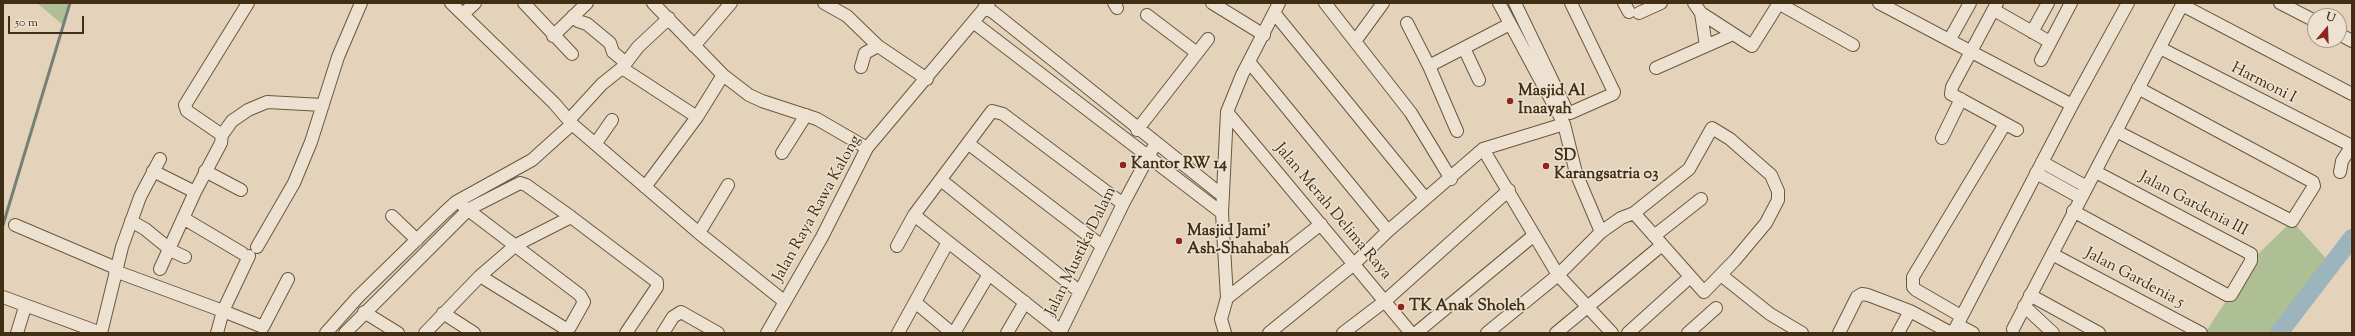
<!DOCTYPE html>
<style>
body{margin:0}
#map{position:relative;width:2355px;height:336px;overflow:hidden;background:#e4d3ba;font-family:"Sorts Mill Goudy",serif}
canvas{display:block}
.frame{position:absolute;inset:0;border:4px solid #402f15;pointer-events:none}
.north{position:absolute;left:2307px;top:8px;width:40px;height:40px;box-sizing:border-box;background:#ede2d2;border:1px solid #a89a86;border-radius:50%;rotate:19deg;font-size:11px;font-weight:700;line-height:16px;text-align:center;color:#402f15}
.north::after{content:'';display:block;margin:auto;width:14px;height:18px;background:#8f2418;clip-path:polygon(50% 0,100% 100%,50% 72%,0 100%)}
.scale{position:absolute;left:8px;top:16px;width:76px;height:18px;box-sizing:border-box;border:2px solid #402f15;border-top:0;padding-left:5px;font-size:12px;line-height:14px;white-space:nowrap;color:#402f15;-webkit-text-stroke:3px #ede2d2;paint-order:stroke}
</style>
<div id="map">
<canvas width="2355" height="336"></canvas>
<div class="frame"></div>
<div class="north">U</div>
<div class="scale">50 m</div>
</div>
<script>
const ctx = document.querySelector('canvas').getContext('2d');
ctx.lineJoin = 'round';
function fillPath(path, color) { ctx.fillStyle = color; ctx.fill(path, 'evenodd'); }
const poly = rows => new Path2D(rows.map(r => 'M' + r).join(''));
function strokePath(path, color, width, dash) { ctx.strokeStyle = color; ctx.lineWidth = width; ctx.lineCap = dash ? 'butt' : 'round'; ctx.setLineDash(dash || []); ctx.stroke(path); }
function write(font, color, halo, rows, align = 'center') {
  ctx.font = font + ' "Sorts Mill Goudy",serif'; ctx.lineWidth = 3; ctx.setLineDash([]); ctx.textBaseline = 'middle'; ctx.strokeStyle = halo; ctx.fillStyle = color; for (const [text, x, y, turn = 0] of rows) {
    ctx.save(); ctx.translate(x, y); ctx.rotate((+turn || 0) * Math.PI / 180); ctx.textAlign = isNaN(turn) ? turn : align; if (halo) ctx.strokeText(text, 0, 0); ctx.fillText(text, 0, 0); ctx.restore();
  }
}
const green = poly([
 [37,3,70,3,63,25],
 [2292,221,2332,265,2278,333,2205,333,2254,258]
]);
const stream = poly([
 [3,225,70,3]
]);
const river = poly([
 [2279,333,2352,238]
]);
const minor = poly([
 [451,3,554,103,572,124,699,233,785,302],
 [524,3,572,54],
 [653,3,723,75,749,95,762,101,817,119,867,148],
 [824,3,847,16,878,46,927,79],
 [1114,3,1117,8],
 [1212,3,1264,35],
 [1325,3,1411,113,1451,179],
 [1499,3,1564,124,1576,173,1601,232],
 [1515,3,1567,111,1570,113,1613,94,1614,92,1571,3],
 [1624,3,1629,12],
 [1694,3,1701,13,1752,46,1779,3],
 [1778,3,1853,45],
 [1879,3,2072,105],
 [1997,3,1952,87,1951,94,2017,130],
 [2280,3,2315,21],
 [2182,5,2352,94],
 [984,8,993,12,1223,196],
 [1994,10,2050,42],
 [1639,13,1661,3],
 [1701,13,1706,46],
 [463,14,475,3],
 [1275,14,1425,198],
 [1147,15,1197,53],
 [573,16,578,21,587,24,610,43,613,52,626,63],
 [973,22,1222,213],
 [1407,23,1429,66],
 [2032,32,2048,3],
 [2339,34,2352,41],
 [553,36,587,3],
 [1950,39,1970,3],
 [1356,40,1383,3],
 [694,46,731,3],
 [1464,48,1479,80],
 [2160,48,2352,146],
 [2041,60,2071,3],
 [1250,63,1388,231],
 [861,67,865,53,878,46],
 [622,68,697,117],
 [1656,68,1733,34],
 [1227,112,1411,333],
 [569,120,602,84,622,68,638,47,669,18],
 [1137,130,1208,39],
 [1457,131,1429,66,1510,24],
 [2116,131,2292,221,2314,186,2313,182,2138,88],
 [222,135,187,111,185,105,248,3],
 [1942,138,1961,99],
 [596,143,612,120],
 [969,144,1102,246],
 [1483,149,1558,275,1612,333],
 [782,153,806,115],
 [2042,162,2087,187],
 [153,171,195,192],
 [205,171,241,190],
 [2340,172,2342,161,2351,147],
 [2036,173,2081,198],
 [941,180,1080,292],
 [645,187,697,117,723,75],
 [463,206,580,295,584,302,570,327,566,329,480,276],
 [2073,211,2227,295,2231,295,2251,261,2251,254,2096,172],
 [914,215,1061,331],
 [392,216,417,240],
 [183,218,242,253],
 [131,221,145,229,172,251,185,257],
 [15,225,116,268],
 [699,233,728,185],
 [1654,236,1701,199],
 [897,246,914,215,992,111,1003,114,1123,204],
 [257,247,294,183,311,142,338,57,361,3],
 [2052,254,2201,333],
 [160,269,195,192,221,143,222,135,232,121,248,110,267,102,323,105],
 [115,271,223,311,249,256],
 [1721,275,1770,314,1802,333],
 [2030,295,2099,333],
 [3,297,101,333],
 [1227,298,1321,224],
 [915,302,952,333],
 [2024,306,2053,333],
 [364,312,398,333],
 [443,313,474,333],
 [1961,316,1916,290,1913,287,1913,277,2005,124],
 [1958,325,1973,333],
 [2013,329,2183,3],
 [17,333,25,307],
 [101,333,122,247,140,197,160,159],
 [217,333,223,311,263,327,288,279],
 [326,333,358,297,444,213,456,202,532,160,572,124],
 [345,333,469,209,520,183,526,185,571,217,657,282,657,287,626,333],
 [425,333,480,276,516,245,571,217],
 [663,333,673,317,681,312,718,333],
 [767,333,822,237,867,148,989,3],
 [898,333,948,242],
 [954,333,989,274],
 [1007,333,1025,302],
 [1060,333,1123,204,1153,148],
 [1225,333,1221,319,1227,298,1222,213,1227,112,1242,75,1279,3],
 [1269,333,1354,264,1388,231,1483,149,1564,124],
 [1343,333,1385,301,1509,190],
 [1416,333,1533,236],
 [1487,333,1558,275,1601,232,1621,218,1634,213,1704,292,1735,260,1766,223,1778,200,1778,191,1771,175,1730,139,1712,128,1689,169,1634,213],
 [1556,333,1662,245],
 [1628,333,1690,277],
 [1688,333,1716,308],
 [1839,333,1857,297,1862,294,1868,295,1910,311,1951,333],
 [1898,333,1910,311],
 [1953,333,2072,105,2128,3]
]);
const markers = [
 [1510,101,4,"#8f2418"],
 [1123,165,4,"#8f2418"],
 [1546,166,4,"#8f2418"],
 [1179,241,4,"#8f2418"],
 [1401,307,4,"#8f2418"]
];
const streetNames = [
 ["Harmoni I",2263,84,27],
 ["Jalan Gardenia III",2193,205,28],
 ["Jalan Raya Rawa Kalong",818,209,-61],
 ["Jalan Merah Delima Raya",1332,212,50],
 ["Jalan Mustika Dalam",1082,252,-64],
 ["Jalan Gardenia 5",2134,279,28]
];
const poiNames = [
 ["Masjid Al",1518,92],
 ["Inaayah",1518,110],
 ["SD",1554,157],
 ["Karangsatria 03",1554,175],
 ["Kantor RW 14",1131,165],
 ["Masjid Jami'",1187,232],
 ["Ash-Shahabah",1187,250],
 ["TK Anak Sholeh",1409,307]
];
fillPath(green, '#aebe95');
strokePath(stream, '#777f79', 3);
strokePath(river, '#9cb4bc', 18);
strokePath(minor, '#69583e', 14);
strokePath(minor, '#ede2d2', 12);
for (const [x, y, r, color] of markers) { const dot = new Path2D(); dot.arc(x, y, r, 0, 2 * Math.PI); ctx.fillStyle = color; ctx.fill(dot); strokePath(dot, '#ede2d2', 1.5); }
write('16px', '#402f15', '#ede2d2', streetNames);
write('bold 16px', '#402f15', '#ede2d2', poiNames, 'left');
</script>
